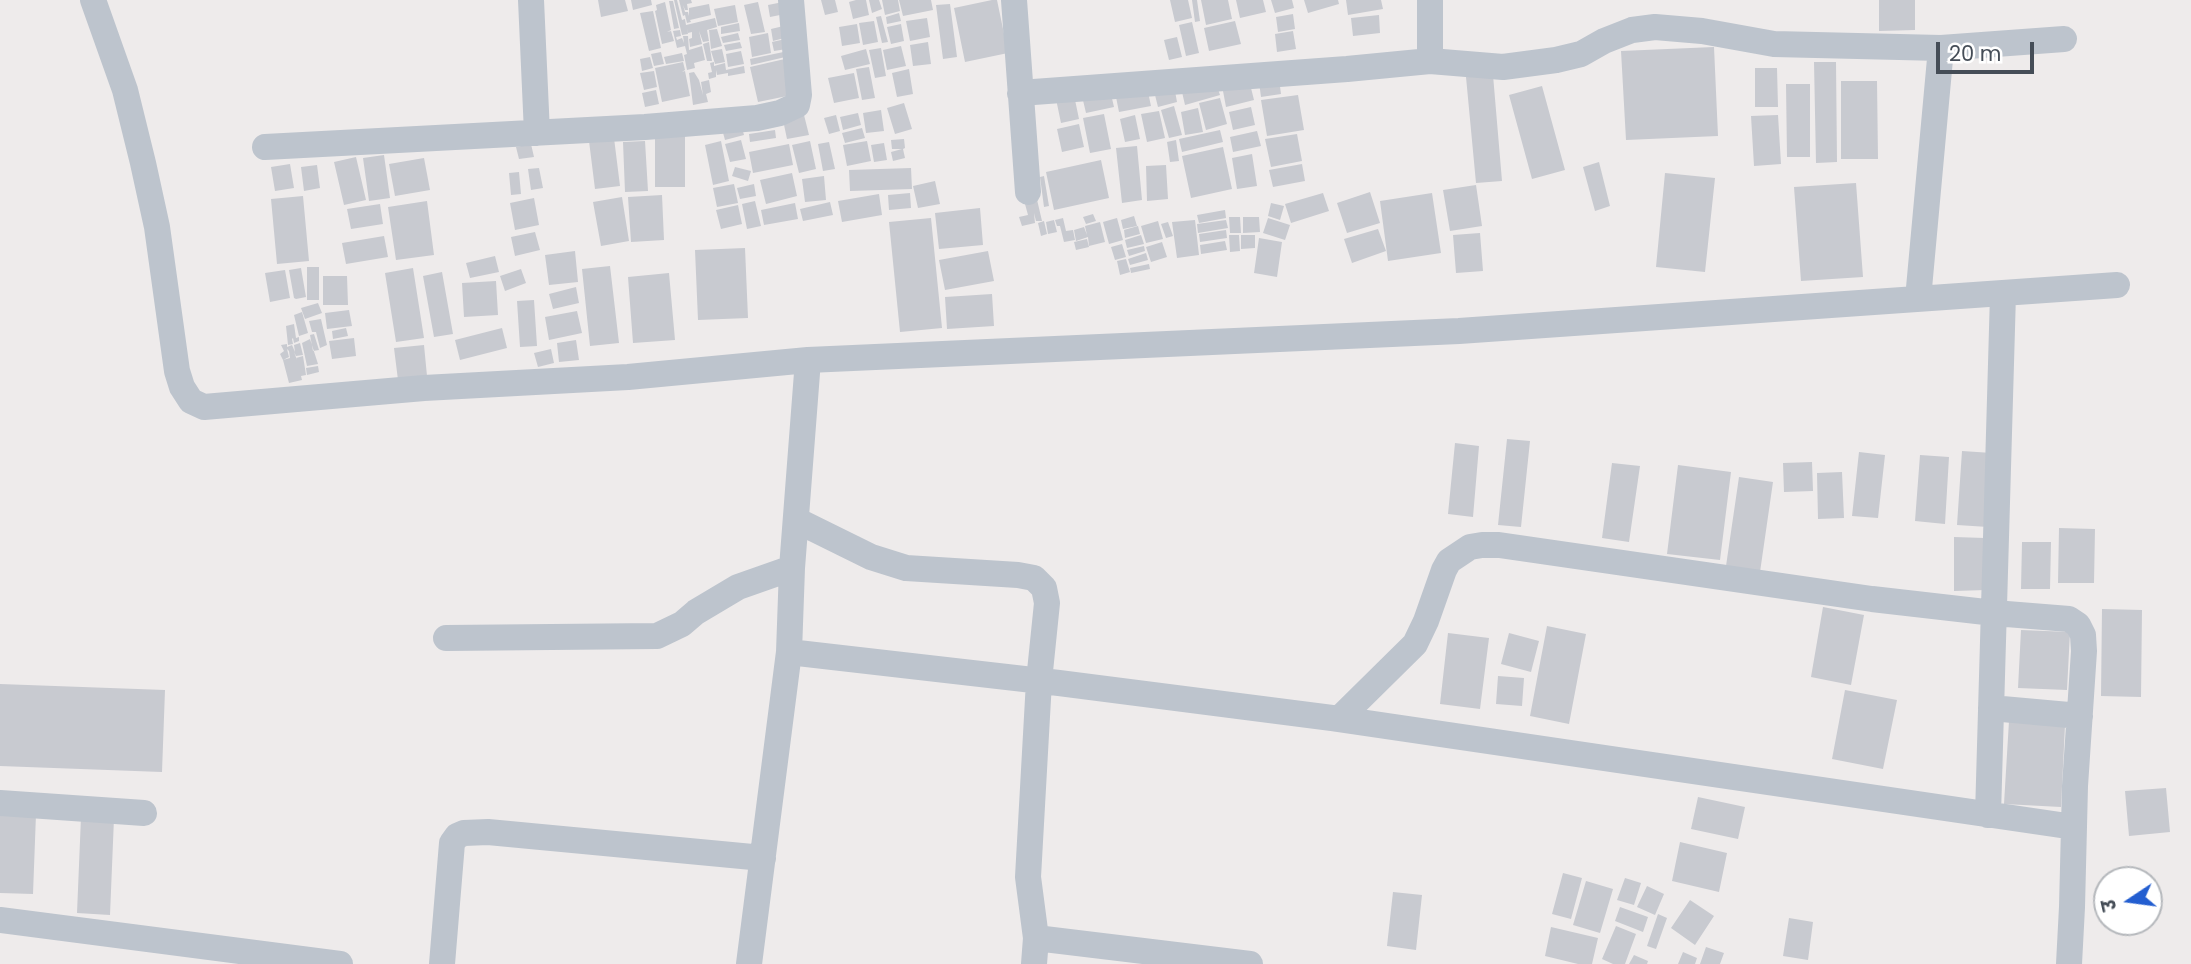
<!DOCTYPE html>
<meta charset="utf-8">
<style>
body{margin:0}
#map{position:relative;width:2191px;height:964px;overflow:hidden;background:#eeebeb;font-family:Poppins,"Noto Sans Devanagari",sans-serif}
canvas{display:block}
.north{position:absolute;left:2093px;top:866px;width:70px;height:70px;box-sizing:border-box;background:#fff;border:2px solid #b5b8bc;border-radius:50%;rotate:257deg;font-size:19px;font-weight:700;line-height:28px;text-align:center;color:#454d57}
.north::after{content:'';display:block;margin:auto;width:24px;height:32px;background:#235ed0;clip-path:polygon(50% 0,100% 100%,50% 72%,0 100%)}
.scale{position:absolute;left:1936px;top:42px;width:98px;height:32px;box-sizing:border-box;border:4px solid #454d57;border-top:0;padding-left:9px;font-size:21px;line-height:24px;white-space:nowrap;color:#454d57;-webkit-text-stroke:5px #fff;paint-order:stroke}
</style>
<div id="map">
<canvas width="2191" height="964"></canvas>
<div class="north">उ</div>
<div class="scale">20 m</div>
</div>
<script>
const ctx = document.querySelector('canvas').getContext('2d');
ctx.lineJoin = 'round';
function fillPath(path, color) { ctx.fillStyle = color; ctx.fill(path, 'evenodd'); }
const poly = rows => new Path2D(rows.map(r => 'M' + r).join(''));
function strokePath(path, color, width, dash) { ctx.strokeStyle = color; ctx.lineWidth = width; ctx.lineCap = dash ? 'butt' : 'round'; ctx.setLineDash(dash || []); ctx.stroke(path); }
const building = poly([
 [598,0,625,0,628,11,601,17],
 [631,0,651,0,652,5,633,10],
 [674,0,677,0,682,20,685,19,686,25,715,18,717,27,707,30,709,41,703,42,699,31,702,44,690,47,689,39,692,38,692,32,688,33,687,28,688,34,682,35],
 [679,0,691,0,692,3,687,4,688,10,685,10,683,5,685,12,688,12,689,16,689,8,709,4,711,15,690,20,691,22,687,23,685,15,683,16],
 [821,0,835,0,838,12,825,15],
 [856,0,866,0,869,15,853,19,849,2],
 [869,0,879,0,882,9,872,13],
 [882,0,898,0,900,11,885,15],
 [899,0,931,0,933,10,903,16],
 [992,0,997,0,1008,53,965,62,954,8],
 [1170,0,1188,0,1192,18,1175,22],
 [1192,0,1197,0,1200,21,1195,22],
 [1201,0,1228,0,1232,19,1206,25],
 [1236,0,1263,0,1266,12,1240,18],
 [1271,0,1292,0,1294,8,1275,13],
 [1304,0,1338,0,1339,4,1308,13],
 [1346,0,1381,0,1383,9,1348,15],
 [1879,0,1915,0,1915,30,1879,31],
 [669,1,673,1,679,28,674,29],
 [788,1,790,13,770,17,768,5],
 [665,2,671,30,667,32,671,31,674,41,662,44,655,11,657,10,656,5],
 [758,2,765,32,751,34,744,5],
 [950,4,957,57,943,59,936,5],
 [735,5,738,22,718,26,714,9],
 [653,11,661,48,649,51,640,13],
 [899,13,901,21,887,24,886,17],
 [1293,14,1295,29,1278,32,1276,17],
 [1379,15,1380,33,1353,36,1351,18],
 [881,16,888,42,882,43,876,17],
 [927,18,930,37,910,41,906,21],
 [874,21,878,42,863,45,859,23],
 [1235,21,1241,44,1209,51,1204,28],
 [1192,22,1199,53,1186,56,1179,25],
 [739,23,740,31,721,34,721,27],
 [792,24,792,36,773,41,771,29],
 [857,24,860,43,842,46,839,27],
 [901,24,904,41,891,44,887,27],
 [717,29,722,46,711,49,709,30],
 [680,30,681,36,676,37,677,40,682,38,684,43,683,36,688,36,689,50,702,46,705,60,694,63,695,68,687,70,684,55,687,54,685,46,677,48,673,31],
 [1293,31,1296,49,1277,52,1275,34],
 [738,33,740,40,723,43,721,37],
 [768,33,771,53,752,57,749,37],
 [1177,37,1182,57,1169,60,1164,40],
 [790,38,793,48,774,51,772,42],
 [709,42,712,61,707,61,703,44],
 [740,42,742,48,726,51,724,45],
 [928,42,931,64,913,66,910,45],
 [901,46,906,66,887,70,883,50],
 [1714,47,1718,136,1626,140,1621,51],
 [881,48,886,76,875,78,869,50],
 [722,49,725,62,715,64,711,51],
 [866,49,870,64,845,70,841,56],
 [793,50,794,55,751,65,750,59],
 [741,51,744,64,728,67,726,54],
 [661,52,664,64,654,66,651,54],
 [682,53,684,61,666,64,664,57],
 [650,57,653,68,642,71,640,59],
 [789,58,797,94,758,102,750,67],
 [683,62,685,70,682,72,685,71,690,96,662,102,655,68],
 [714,62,714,66,725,63,726,70,744,66,745,73,728,76,728,73,717,75,716,70,716,77,709,79,708,73,712,72,710,63],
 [1814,62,1836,62,1837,162,1816,163],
 [869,67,875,98,862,100,856,69],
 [1755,68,1777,68,1778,107,1755,107],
 [909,69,913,94,897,97,892,73],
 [654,71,657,87,644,90,640,73],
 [694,72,699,80,703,95,701,82,709,80,711,92,706,94,708,102,693,105,689,73],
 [854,73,859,98,834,103,828,78],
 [1493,75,1502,181,1476,183,1466,77],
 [1279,79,1281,94,1261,97,1259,82],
 [1841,81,1877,81,1878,159,1841,159],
 [1216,83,1220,95,1185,105,1182,92],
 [1250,84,1254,100,1226,107,1223,91],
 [1786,84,1810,84,1810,157,1787,157],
 [1542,86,1565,170,1532,179,1509,95],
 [656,90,659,104,645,107,642,93],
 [1110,90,1114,107,1086,113,1082,96],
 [1175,91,1177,102,1158,107,1155,95],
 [1148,92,1151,106,1119,112,1116,97],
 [1074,95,1079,119,1061,123,1056,99],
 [1298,95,1304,130,1267,136,1261,100],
 [1220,98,1227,124,1206,130,1199,103],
 [904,103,912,129,895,134,887,108],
 [1174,106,1182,135,1169,138,1161,110],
 [1251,107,1255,125,1233,130,1229,112],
 [1198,108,1203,132,1185,135,1181,112],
 [881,110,884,131,866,133,863,113],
 [1159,111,1165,138,1147,142,1141,114],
 [858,113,861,125,843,130,840,117],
 [1104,114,1111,149,1090,153,1083,118],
 [804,115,809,135,787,139,783,120],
 [836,115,840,131,829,134,824,118],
 [1135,115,1140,139,1125,142,1120,119],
 [1778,115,1781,164,1754,166,1751,116],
 [741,123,744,135,725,140,722,129],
 [1079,124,1084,147,1062,152,1057,129],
 [862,128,865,138,845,143,842,133],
 [775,130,776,138,750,142,749,134],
 [1220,130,1223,142,1182,152,1179,139],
 [1257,131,1261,146,1233,152,1230,137],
 [1297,134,1302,161,1271,167,1265,139],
 [655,136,685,136,685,187,655,187],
 [614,138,620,186,595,189,589,141],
 [904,139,905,148,903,149,905,158,893,161,891,152,902,149,892,149,891,140],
 [741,140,746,159,730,162,725,144],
 [1176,140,1179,161,1170,162,1167,142],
 [645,141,648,191,625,192,623,142],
 [721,141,729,181,713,185,705,145],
 [810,141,816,169,799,173,792,145],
 [867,141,871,161,847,166,843,145],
 [829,142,835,169,823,171,818,144],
 [884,143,887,160,874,162,871,145],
 [531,144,534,157,519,159,516,147],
 [789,144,793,165,753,173,749,152],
 [1137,146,1142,200,1122,203,1116,148],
 [1223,147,1232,189,1191,198,1182,156],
 [1252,154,1257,186,1237,189,1232,158],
 [384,155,390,198,369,201,363,158],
 [356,157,366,200,344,205,334,162],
 [424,158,430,190,395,196,389,164],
 [1101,160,1109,198,1054,210,1046,172],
 [1599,162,1610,206,1595,211,1583,167],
 [290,164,294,188,275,191,271,167],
 [1302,164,1305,181,1273,187,1269,170],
 [317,165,320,188,304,191,301,167],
 [1166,165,1168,199,1147,201,1146,166],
 [735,167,751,171,748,181,732,176],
 [539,168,543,188,531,190,528,169],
 [911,168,912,189,850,191,849,170],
 [519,172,521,194,511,195,509,173],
 [792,173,797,196,766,204,760,180],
 [1665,173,1715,178,1705,272,1656,267],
 [824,176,826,200,805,202,802,179],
 [1044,176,1049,206,1044,207,1040,177],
 [935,181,940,204,918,208,913,186],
 [1856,183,1863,277,1801,281,1794,187],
 [734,184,738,203,717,207,713,188],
 [754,184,756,196,740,199,737,188],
 [1476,185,1482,226,1450,231,1443,190],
 [1035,191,1042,221,1036,221,1034,213,1035,223,1022,226,1019,217,1028,215,1022,193],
 [1370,192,1380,223,1347,233,1337,203],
 [910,193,911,208,889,210,888,195],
 [1323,193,1329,211,1291,223,1285,204],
 [1432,193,1441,253,1388,261,1380,201],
 [879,194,882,215,842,222,838,201],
 [662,195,664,240,631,242,628,197],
 [303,196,309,261,277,264,271,199],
 [622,197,629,241,601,246,593,202],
 [534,198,539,225,515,230,510,203],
 [427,201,434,255,396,260,388,207],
 [755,201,761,226,747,229,742,204],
 [830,202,833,215,803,221,800,209],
 [795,203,798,219,764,225,761,210],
 [1271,203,1284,206,1280,220,1268,216],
 [380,204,383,224,351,229,347,209],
 [738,205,742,224,721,229,716,210],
 [980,208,983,245,939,249,935,213],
 [1225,210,1226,218,1199,223,1197,215],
 [1093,214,1096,221,1086,224,1083,217],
 [1134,216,1137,226,1123,229,1121,220],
 [1229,217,1240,217,1241,233,1230,233],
 [1243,217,1259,217,1260,232,1243,233],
 [931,218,942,328,900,332,889,222],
 [1063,218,1066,231,1073,230,1075,240,1064,242,1060,226,1057,226,1055,220],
 [1117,218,1123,240,1109,244,1103,222],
 [1268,218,1290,225,1285,240,1263,233],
 [1054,220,1057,232,1048,234,1046,222],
 [1195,220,1199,255,1177,258,1172,222],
 [1226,220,1228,228,1198,233,1197,224],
 [1044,221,1047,234,1041,236,1038,223],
 [1158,221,1163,239,1146,243,1141,226],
 [1100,222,1105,242,1089,246,1088,237,1076,241,1074,230,1084,227,1087,235,1085,226],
 [1168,222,1173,236,1166,238,1161,224],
 [1138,226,1140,234,1125,238,1124,230],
 [1378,229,1386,251,1352,263,1344,239],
 [1226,230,1227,238,1200,242,1199,234],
 [535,232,540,250,515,256,511,237],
 [1480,233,1483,271,1456,273,1453,235],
 [1141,235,1144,244,1127,248,1125,240],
 [1229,235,1239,235,1240,251,1230,252],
 [1241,235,1255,235,1255,248,1241,249],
 [384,236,388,257,346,264,342,243],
 [1259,238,1282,242,1277,277,1254,273],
 [1087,239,1089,247,1076,250,1074,242],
 [1225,241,1227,250,1201,254,1200,245],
 [1162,242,1167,257,1151,262,1146,247],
 [1122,244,1126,257,1115,260,1111,247],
 [1144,246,1145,251,1129,256,1127,250],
 [745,248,748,318,698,320,695,250],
 [575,251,578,282,549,285,545,255],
 [988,251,994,281,945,290,939,260],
 [1146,253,1148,260,1130,265,1128,259],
 [495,256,499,272,470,278,466,263],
 [1126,259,1130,272,1120,275,1117,261],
 [1149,264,1150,269,1131,273,1130,268],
 [610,266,619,343,590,346,582,269],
 [307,267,319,267,319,300,307,300],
 [301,268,306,297,296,299,294,298,289,270],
 [413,268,424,338,396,342,385,273],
 [521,269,526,283,505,291,500,276],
 [285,270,290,298,270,302,265,273],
 [442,272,453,334,434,337,423,276],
 [669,273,675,340,633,343,628,277],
 [323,276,347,276,348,305,323,305],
 [496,281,498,315,464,317,462,283],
 [576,287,579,303,553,309,549,294],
 [992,294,994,326,947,329,945,297],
 [534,300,537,346,520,347,517,301],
 [318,303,322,313,305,319,301,308],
 [349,310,352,326,327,329,325,313],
 [577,311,582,333,549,340,545,317],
 [302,312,308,333,299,336,294,315],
 [321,319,327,345,320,348,316,332,312,332,309,321],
 [294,324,296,338,299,337,299,341,294,343,293,338,292,339,293,344,288,345,286,326],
 [346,328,348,336,333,339,332,331],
 [502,328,507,348,460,360,455,340],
 [314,334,319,350,313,351,310,335],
 [354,338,356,356,332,359,329,341],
 [310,339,318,364,307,366,302,343],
 [576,340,579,360,559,362,557,343],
 [300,343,303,355,296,356,294,352,297,360,296,358,303,356,306,375,301,376,302,380,289,383,283,360,290,358,289,351,287,349,289,357,283,360,280,354,284,351,281,345,287,344,287,347,292,345,295,352,294,345],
 [424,345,427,376,398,380,394,348],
 [551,349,554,363,538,367,534,353],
 [318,366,319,372,307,375,306,368],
 [1507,439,1530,441,1521,527,1498,525],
 [1455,443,1479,446,1473,517,1448,514],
 [1962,451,1992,453,1988,527,1957,525],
 [1859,452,1885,455,1878,518,1852,516],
 [1920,455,1949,457,1945,524,1915,521],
 [1812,462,1813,491,1784,492,1783,463],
 [1612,463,1640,466,1629,542,1602,538],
 [1678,465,1731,472,1720,560,1667,554],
 [1842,472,1844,518,1818,519,1817,473],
 [1739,477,1773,482,1760,572,1726,566],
 [2059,528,2095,529,2094,583,2058,583],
 [1954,537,1985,538,1986,590,1954,591],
 [2022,542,2051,542,2050,589,2021,589],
 [1823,607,1864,615,1851,685,1811,677],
 [2102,609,2142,610,2141,697,2101,696],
 [1547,626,1586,634,1569,724,1530,716],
 [2021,630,2070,632,2067,690,2018,688],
 [1448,633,1489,638,1480,709,1440,704],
 [1509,633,1539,641,1531,672,1501,664],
 [1498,676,1524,678,1522,706,1496,704],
 [0,684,165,690,162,772,0,766],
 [1845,690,1897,700,1883,769,1832,759],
 [2009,721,2065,725,2061,807,2004,804],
 [2166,788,2170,832,2129,836,2125,791],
 [1698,797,1745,807,1738,839,1691,829],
 [0,813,36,814,33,894,0,893],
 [81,817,114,818,110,915,77,913],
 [1680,842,1727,853,1719,892,1672,881],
 [1563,873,1582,878,1571,919,1552,914],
 [1625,878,1641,883,1634,905,1617,900],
 [1586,881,1613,889,1600,933,1573,925],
 [1647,886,1664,894,1655,915,1637,907],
 [1393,892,1422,895,1416,950,1387,946],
 [1690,900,1714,916,1695,945,1671,928],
 [1620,907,1648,917,1643,932,1615,921],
 [1658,914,1667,918,1656,949,1647,946],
 [1789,918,1813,922,1808,960,1783,956],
 [1616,926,1636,934,1625,964,1613,964,1602,959],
 [1551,927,1598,938,1592,964,1578,964,1545,956],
 [1706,947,1724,953,1720,964,1700,964],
 [1683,952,1697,958,1695,964,1678,964],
 [1634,955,1648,961,1647,964,1629,964]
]);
const street = poly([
 [93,0,125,90,143,163,157,227,177,371,182,387,191,401,204,407,424,388,628,377,808,360,1459,331,2117,285],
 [531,0,537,133],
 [1014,0,1028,192],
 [1430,0,1430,61],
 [1020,93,1347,69,1430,61,1503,67,1556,60,1581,54,1604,41,1632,30,1655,27,1702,31,1774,44,1941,48,2064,39],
 [265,147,645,127,757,118,780,113,797,105,799,95,791,0],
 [1918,299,1941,48],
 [808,360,792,568,789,652,1059,683,1332,718,2074,827],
 [796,520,871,557,906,568,1018,575,1034,578,1044,588,1047,603,1039,681,1028,877,1036,938,1034,964],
 [446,638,657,636,682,624,696,612,738,587,792,568],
 [1991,708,2080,716],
 [1339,719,1415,644,1426,621,1444,570,1449,561,1470,547,1482,545,1499,545,1872,599,1994,613,2069,619,2078,625,2083,635,2084,651,2075,786,2072,907,2069,964],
 [0,803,144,813],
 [1988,815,2003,294],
 [0,920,340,964],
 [1036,938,1250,964],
 [442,964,452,843,457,836,464,833,488,832,763,858],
 [749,964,789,652]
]);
fillPath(building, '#c8cad0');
strokePath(street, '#bdc4cd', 26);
</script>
